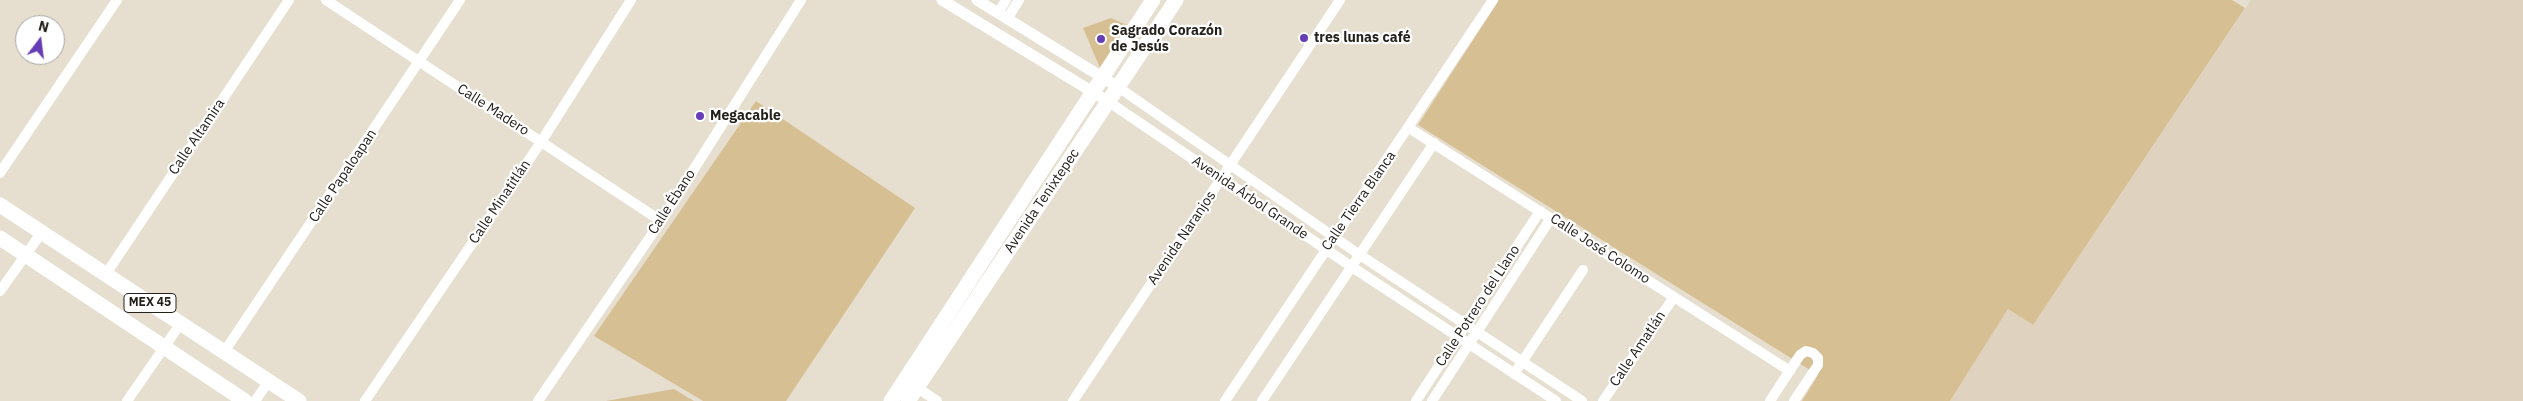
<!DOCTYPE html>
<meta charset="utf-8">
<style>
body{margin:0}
#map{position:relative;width:2523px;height:401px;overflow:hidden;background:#e6decf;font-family:"IBM Plex Sans",sans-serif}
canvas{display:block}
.north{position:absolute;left:15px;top:15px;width:50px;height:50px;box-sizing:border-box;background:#fff;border:1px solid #a7a6a4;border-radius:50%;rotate:15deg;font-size:14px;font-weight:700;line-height:20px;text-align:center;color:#24211c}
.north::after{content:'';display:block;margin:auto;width:18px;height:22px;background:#663db5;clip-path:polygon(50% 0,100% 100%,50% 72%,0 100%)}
</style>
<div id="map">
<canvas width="2523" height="401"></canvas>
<div class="north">N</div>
</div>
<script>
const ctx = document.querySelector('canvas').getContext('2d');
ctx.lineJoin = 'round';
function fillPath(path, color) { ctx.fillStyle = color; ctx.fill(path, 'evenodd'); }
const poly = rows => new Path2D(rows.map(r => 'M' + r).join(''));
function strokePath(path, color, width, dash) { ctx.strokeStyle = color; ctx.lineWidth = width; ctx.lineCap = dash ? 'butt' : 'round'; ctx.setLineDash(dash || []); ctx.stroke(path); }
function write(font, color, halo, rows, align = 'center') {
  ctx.font = font + ' "IBM Plex Sans",sans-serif'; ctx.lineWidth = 4.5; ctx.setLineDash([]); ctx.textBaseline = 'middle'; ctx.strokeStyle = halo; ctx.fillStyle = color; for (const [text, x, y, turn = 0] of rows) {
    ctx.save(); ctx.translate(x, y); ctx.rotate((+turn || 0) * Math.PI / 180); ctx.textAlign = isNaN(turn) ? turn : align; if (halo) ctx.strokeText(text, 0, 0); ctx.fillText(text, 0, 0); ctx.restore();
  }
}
const built = poly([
 [2251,0,2523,0,2523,401,1950,401,2008,309,2033,325]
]);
const green = poly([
 [1499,0,2232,0,2245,8,2033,325,2008,309,1950,401,1802,401,1818,375,1418,125],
 [1111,18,1127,25,1100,68,1083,28],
 [756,101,915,208,786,401,703,401,594,336],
 [674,389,694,401,606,401]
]);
const minor = poly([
 [326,0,661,221],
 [998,13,1006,0],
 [1007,19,1019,0],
 [1118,87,1360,255,1582,401],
 [1109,102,1352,267,1556,401],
 [1409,128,1790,371],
 [0,173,117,0],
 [106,274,289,0],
 [0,291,42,232],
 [224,352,460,0],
 [1514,374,1583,270],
 [913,385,937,401],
 [127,401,181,323],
 [255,401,269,381],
 [365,401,541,142,631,0],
 [538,401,661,221,801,0],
 [1073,401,1340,0],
 [1225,401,1493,0],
 [1262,401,1434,143],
 [1416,401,1540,211],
 [1432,401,1551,218],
 [1603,401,1674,297],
 [1770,401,1800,355,1806,351,1813,353,1818,358,1818,365,1794,401]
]);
const tertiary = poly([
 [942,0,1109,102],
 [977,0,1118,87]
]);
const primary = poly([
 [0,205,299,401],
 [0,238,245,401],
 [891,401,1153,0],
 [908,401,1176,0]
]);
const markers = [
 [1304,38,5,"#663db5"],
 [1101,39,5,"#663db5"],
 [700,116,5,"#663db5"]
];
const shields = [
 [150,303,52]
];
const shieldNames = [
 ["MEX 45",150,303]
];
const poiNames = [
 ["Sagrado Corazón",1111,31],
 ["de Jesús",1111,47],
 ["tres lunas café",1314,38],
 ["Megacable",710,116]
];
const streetNames = [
 ["Calle Madero",493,110,33],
 ["Calle Altamira",197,137,-56],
 ["Calle Papaloapan",343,176,-56],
 ["Avenida Árbol Grande",1250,198,34],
 ["Avenida Tenixtepec",1042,201,-56],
 ["Calle Tierra Blanca",1359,201,-55],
 ["Calle Minatitlán",500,202,-56],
 ["Calle Ébano",672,202,-57],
 ["Avenida Naranjos",1182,238,-56],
 ["Calle José Colomo",1600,249,33],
 ["Calle Potrero del Llano",1478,306,-57],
 ["Calle Amatlán",1638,349,-56]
];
fillPath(built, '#dfd2be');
fillPath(green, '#d7bf94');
strokePath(minor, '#fff', 10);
strokePath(tertiary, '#fff', 11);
strokePath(primary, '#fff', 15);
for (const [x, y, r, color] of markers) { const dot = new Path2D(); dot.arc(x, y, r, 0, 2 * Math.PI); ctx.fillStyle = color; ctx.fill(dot); strokePath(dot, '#fff', 2); }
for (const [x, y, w] of shields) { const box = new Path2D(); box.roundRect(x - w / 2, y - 9.5, w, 19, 4); ctx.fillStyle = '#fff'; ctx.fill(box); strokePath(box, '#24211c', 1); }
write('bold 12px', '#24211c', null, shieldNames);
write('bold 14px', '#24211c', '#fff', poiNames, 'left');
write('14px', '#24211c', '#fff', streetNames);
</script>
